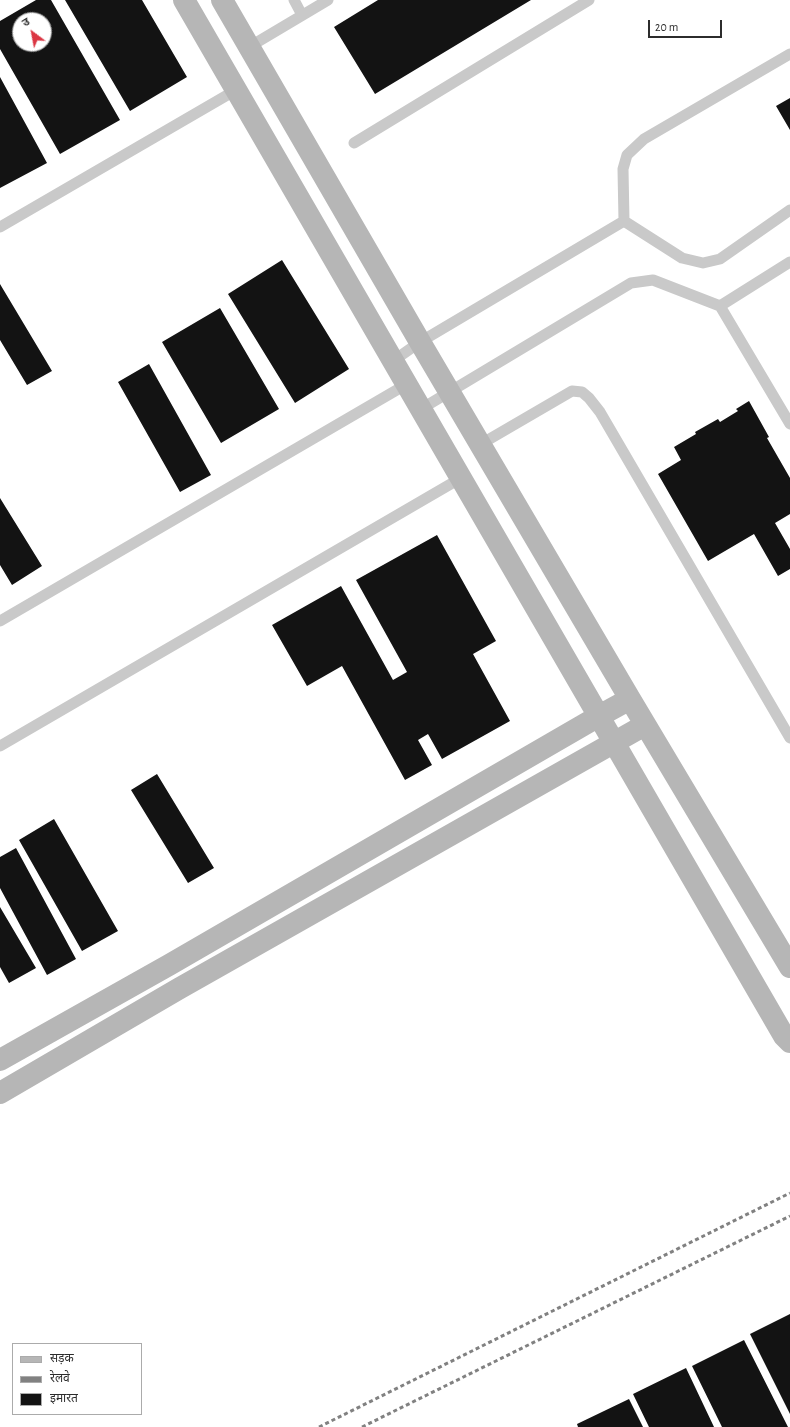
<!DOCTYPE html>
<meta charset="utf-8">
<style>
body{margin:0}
#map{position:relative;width:790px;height:1427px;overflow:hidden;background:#fff;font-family:"Alegreya Sans","Noto Sans Devanagari",sans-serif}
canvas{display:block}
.legend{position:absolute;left:12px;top:1343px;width:130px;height:72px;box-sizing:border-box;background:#fff;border:1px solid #ababab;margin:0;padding:5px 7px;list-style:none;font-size:12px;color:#2c2c2c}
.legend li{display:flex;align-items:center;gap:8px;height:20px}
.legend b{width:20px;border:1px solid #ababab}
.north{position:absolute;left:12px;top:12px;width:40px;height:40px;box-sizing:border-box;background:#fff;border:1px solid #ababab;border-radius:50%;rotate:328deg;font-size:11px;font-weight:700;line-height:16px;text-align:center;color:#2c2c2c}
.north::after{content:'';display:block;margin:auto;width:14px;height:18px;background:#db3643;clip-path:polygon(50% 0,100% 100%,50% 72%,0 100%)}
.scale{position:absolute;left:648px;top:20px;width:74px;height:18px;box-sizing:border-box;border:2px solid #2c2c2c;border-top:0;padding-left:5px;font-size:12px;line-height:14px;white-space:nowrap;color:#2c2c2c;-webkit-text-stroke:3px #fff;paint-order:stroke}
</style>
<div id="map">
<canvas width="790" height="1427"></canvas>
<ul class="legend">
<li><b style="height:5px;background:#b6b6b6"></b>सड़क</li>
<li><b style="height:5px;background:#818181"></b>रेलवे</li>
<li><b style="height:11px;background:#131313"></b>इमारत</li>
</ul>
<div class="north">उ</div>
<div class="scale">20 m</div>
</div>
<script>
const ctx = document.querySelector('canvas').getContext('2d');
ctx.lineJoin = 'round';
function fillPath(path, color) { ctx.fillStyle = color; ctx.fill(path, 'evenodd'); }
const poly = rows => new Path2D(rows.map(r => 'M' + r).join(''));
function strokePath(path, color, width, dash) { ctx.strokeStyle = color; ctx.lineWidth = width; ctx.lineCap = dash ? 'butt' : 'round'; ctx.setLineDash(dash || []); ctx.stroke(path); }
const building = poly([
 [36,0,51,0,120,120,60,154,0,49,0,21],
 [20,20,44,20,44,44,20,44],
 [65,0,142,0,187,77,130,111],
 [378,0,531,0,375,94,334,27],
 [0,77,47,163,0,188],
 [790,98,790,130,776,106],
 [282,260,349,369,295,403,228,294],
 [0,284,52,371,27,385,0,340],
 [220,308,279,409,221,443,162,342],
 [149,364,211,475,180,492,118,382],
 [749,401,769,437,767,438,790,478,790,514,775,523,790,549,790,569,778,576,754,534,708,561,658,474,681,460,674,447,696,434,695,432,718,419,720,422,738,411,736,409],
 [0,498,42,566,12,585,0,565],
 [437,535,496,641,473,654,510,721,442,759,428,734,418,740,432,765,405,780,342,666,307,686,272,625,341,586,393,680,407,672,356,580],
 [157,774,214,868,188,883,131,790],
 [54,819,118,931,82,951,19,840],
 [16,848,76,959,47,975,0,888,0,857],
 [0,907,36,968,9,983,0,967],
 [790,1314,790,1414,750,1334],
 [744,1340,788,1427,722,1427,692,1366],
 [686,1368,714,1427,649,1427,633,1394],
 [629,1399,643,1427,578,1427,577,1424]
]);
const lane = poly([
 [294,0,302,15],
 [249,47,328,0],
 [354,143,589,0],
 [624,221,623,169,627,155,644,139,790,54],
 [0,227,236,90],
 [720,306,790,424],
 [393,361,420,342,624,221,682,258,703,263,720,259,790,210],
 [421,409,631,283,653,280,720,306,790,262],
 [481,444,572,391,582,392,589,398,600,412,790,738],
 [0,621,407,384],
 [0,746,461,478]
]);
const secondary = poly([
 [184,0,784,1036,790,1042],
 [222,0,420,342,630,699,790,967],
 [0,1060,169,965,599,716,630,699],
 [0,1093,180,988,645,725]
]);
const rail = poly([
 [319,1427,790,1193],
 [362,1427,790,1216]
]);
fillPath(building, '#131313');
strokePath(lane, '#c9c9c9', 11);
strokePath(secondary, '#b6b6b6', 22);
strokePath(rail, '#818181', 3, [4, 3]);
</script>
